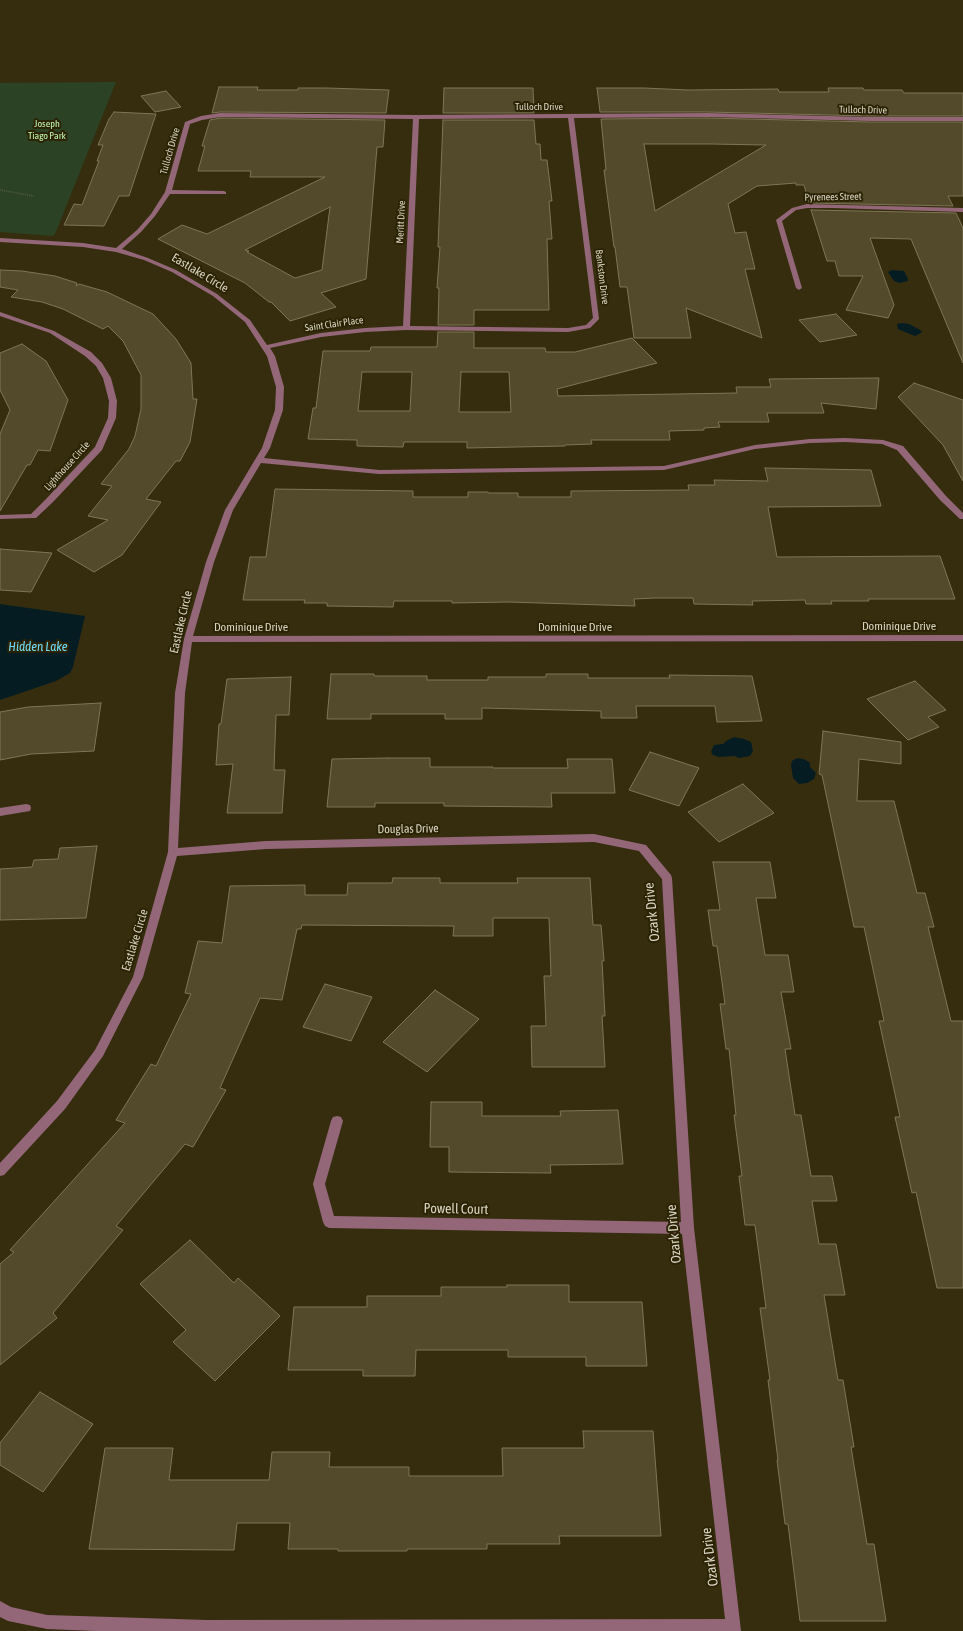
<!DOCTYPE html>
<style>
body{margin:0}
canvas{display:block;background:#352d0e}
</style>
<canvas width="963" height="1631"></canvas>
<script>
const ctx = document.querySelector('canvas').getContext('2d');
ctx.lineJoin = 'round';
function fillPath(path, color) { ctx.fillStyle = color; ctx.fill(path, 'evenodd'); }
const poly = rows => new Path2D(rows.map(r => 'M' + r).join(''));
function strokePath(path, color, width, dash) { ctx.strokeStyle = color; ctx.lineWidth = width; ctx.lineCap = dash ? 'butt' : 'round'; ctx.setLineDash(dash || []); ctx.stroke(path); }
function write(font, color, halo, rows, align = 'center') {
  ctx.font = font + ' "Asap Condensed",sans-serif'; ctx.lineWidth = 4; ctx.setLineDash([]); ctx.textBaseline = 'middle'; ctx.strokeStyle = halo; ctx.fillStyle = color; for (const [text, x, y, turn = 0] of rows) {
    ctx.save(); ctx.translate(x, y); ctx.rotate((+turn || 0) * Math.PI / 180); ctx.textAlign = isNaN(turn) ? turn : align; if (halo) ctx.strokeText(text, 0, 0); ctx.fillText(text, 0, 0); ctx.restore();
  }
}
const green = poly([
 [116,82,55,234,53,236,0,232,0,83]
]);
const water = poly([
 [892,270,904,271,908,279,908,281,900,283,894,281,888,272],
 [902,323,909,324,922,331,921,333,915,336,900,330,898,329,897,324],
 [0,604,85,616,73,667,70,673,56,681,0,700],
 [734,737,744,739,751,742,753,751,750,756,739,758,735,756,719,757,713,755,711,752,714,745,723,744,726,741],
 [797,758,804,759,810,763,810,767,816,773,814,779,807,783,799,784,793,778,791,765,792,761]
]);
const building = poly([
 [219,87,258,87,257,90,298,90,298,88,327,88,389,90,386,113,220,112,212,113,219,87],
 [444,88,533,88,534,113,443,113,444,88],
 [597,88,644,88,688,90,778,89,779,92,829,92,828,88,863,88,864,90,902,90,904,93,963,93,963,116,870,116,707,112,600,112,597,88],
 [166,91,181,107,155,112,141,96,166,91],
 [114,112,156,114,129,196,119,196,104,226,64,225,74,204,82,205,99,161,97,161,103,145,98,145,109,119,114,112],
 [220,118,385,120,383,147,377,147,366,279,321,293,336,307,290,321,271,302,269,302,245,283,158,239,182,225,207,234,325,177,250,177,251,171,198,171,205,146,202,146,210,120,220,118],
 [330,207,322,270,295,278,247,252,249,251,245,250,330,207],
 [707,118,870,122,963,122,963,196,948,196,953,206,809,203,804,185,796,185,796,183,757,186,728,204,735,233,746,232,755,269,745,269,762,338,686,308,691,338,634,338,627,287,620,287,615,247,614,247,604,170,606,170,601,119,707,118],
 [644,144,711,144,766,145,655,211,644,144],
 [443,120,534,120,536,144,540,144,541,160,547,160,552,201,549,201,552,239,547,239,549,310,474,310,474,325,438,325,439,288,437,288,440,247,438,247,443,120],
 [811,210,956,213,963,228,963,363,911,239,870,238,894,305,888,318,846,310,863,276,839,276,835,261,827,261,811,210],
 [0,270,22,271,55,276,77,283,76,286,79,284,107,292,153,314,176,339,191,363,193,399,197,399,190,442,180,461,176,461,146,499,161,502,122,555,94,572,57,550,108,520,88,516,112,486,101,484,129,449,135,436,141,409,141,375,123,341,108,326,103,329,63,309,42,302,11,297,18,290,0,287,0,270],
 [836,314,857,335,820,342,799,320,836,314],
 [438,332,474,332,474,348,545,348,546,352,575,352,632,338,657,363,557,389,558,396,737,393,736,387,771,387,769,379,879,378,876,409,821,403,824,413,767,413,769,422,718,422,720,427,704,428,704,430,669,431,670,440,591,440,592,444,565,445,565,446,467,448,467,442,404,442,403,447,357,446,357,440,308,439,313,408,316,408,323,351,370,351,371,347,437,347,438,332],
 [362,372,412,372,410,411,358,411,362,372],
 [461,372,509,372,511,412,459,412,461,372],
 [22,344,46,361,68,400,50,451,38,450,30,465,27,465,0,511,0,434,10,410,0,390,0,353,22,344],
 [914,383,963,400,963,481,943,445,898,397,914,383],
 [765,468,871,470,881,506,768,507,777,557,940,556,955,599,868,599,869,601,831,601,832,604,806,604,805,600,752,601,753,605,694,604,693,598,654,598,634,599,635,606,508,602,452,603,452,601,394,601,393,607,327,606,327,603,304,603,305,600,243,600,250,557,266,557,275,489,413,491,413,497,468,497,468,492,488,492,488,493,518,493,518,497,571,497,571,491,689,490,688,485,715,485,714,480,768,481,765,468],
 [0,549,52,553,31,592,0,590,0,549],
 [331,674,374,674,374,676,427,676,427,680,488,680,488,677,546,677,546,674,588,674,588,678,670,678,669,675,752,676,762,721,717,722,715,706,636,706,637,718,601,718,601,711,482,708,482,719,445,719,445,714,371,714,371,719,327,719,331,674],
 [291,677,289,715,276,715,274,770,285,770,282,813,227,813,233,764,216,765,219,724,221,724,227,679,291,677],
 [915,681,946,710,928,717,939,727,908,740,867,699,915,681],
 [101,703,94,751,31,754,0,760,0,712,28,707,101,703],
 [823,731,901,742,901,764,859,759,857,801,894,801,917,893,925,893,934,927,928,927,951,1021,963,1021,963,1288,937,1288,916,1192,912,1193,895,1117,900,1117,879,1021,884,1021,864,927,854,927,822,775,819,774,823,731],
 [650,752,699,768,679,806,629,790,650,752],
 [388,758,430,758,430,767,493,767,493,768,568,768,567,759,612,759,615,793,551,793,552,807,444,806,444,803,375,803,375,807,327,807,332,759,388,758],
 [743,784,774,813,719,842,688,812,743,784],
 [97,846,86,918,0,920,0,869,32,867,34,860,58,859,60,848,97,846],
 [713,862,770,862,776,898,756,898,765,955,788,955,794,992,781,992,791,1049,785,1049,795,1115,801,1115,811,1176,832,1176,837,1201,812,1201,819,1244,836,1244,845,1295,824,1295,838,1380,843,1380,854,1447,851,1447,867,1544,874,1544,886,1621,800,1621,788,1524,785,1524,777,1460,778,1460,768,1380,770,1380,760,1308,766,1308,755,1225,745,1225,739,1176,742,1176,734,1115,736,1115,729,1049,726,1049,720,1004,725,1004,717,946,713,946,708,910,720,910,713,862],
 [393,878,440,878,440,883,518,883,517,878,590,878,593,925,601,925,604,961,602,961,605,1016,602,1016,605,1067,532,1067,531,1026,546,1026,544,976,551,976,549,918,493,918,493,936,453,936,454,926,302,925,301,929,297,929,282,1000,260,998,220,1088,226,1090,193,1147,185,1144,116,1226,123,1230,53,1313,57,1318,0,1365,0,1264,14,1252,10,1250,125,1123,116,1120,151,1064,156,1066,191,994,185,993,198,941,222,943,230,886,305,885,305,895,347,895,348,883,392,883,393,878],
 [325,984,372,997,351,1041,303,1027,325,984],
 [435,990,479,1019,427,1072,383,1042,435,990],
 [431,1102,482,1102,482,1116,561,1116,560,1111,618,1110,623,1164,550,1165,551,1173,449,1172,449,1147,430,1147,431,1102],
 [190,1240,234,1283,238,1278,280,1316,215,1381,173,1342,186,1330,140,1284,190,1240],
 [507,1285,569,1285,569,1302,642,1302,647,1366,586,1366,586,1357,508,1357,508,1350,416,1350,415,1376,363,1376,363,1370,288,1370,294,1307,367,1307,367,1296,441,1296,441,1287,507,1287,507,1285],
 [40,1392,93,1424,43,1492,0,1465,0,1443,40,1392],
 [583,1431,653,1431,661,1536,559,1536,560,1544,487,1544,487,1549,407,1549,407,1551,338,1551,338,1549,288,1549,290,1523,237,1523,234,1550,89,1549,105,1448,173,1448,169,1480,269,1480,272,1452,330,1452,329,1467,409,1467,409,1476,503,1476,502,1448,584,1448,583,1431]
]);
const path = poly([
 [0,190,34,196]
]);
const minor = poly([
 [220,113,416,115,707,113,870,117,963,117,963,121,870,121,707,117,574,118,599,319,590,328,568,332,406,330,365,332,321,337,270,348,275,356,284,387,283,410,270,448,264,458,379,470,664,466,755,445,810,439,845,438,883,440,903,446,946,496,963,513,963,519,960,519,940,500,897,450,882,444,845,442,810,443,755,449,664,470,379,474,261,463,233,510,214,562,193,636,963,635,963,641,192,642,185,693,178,848,266,841,594,834,646,845,671,875,672,878,694,1228,741,1631,96,1631,47,1629,8,1621,0,1617,0,1601,11,1607,47,1615,207,1620,725,1619,682,1234,329,1228,325,1226,323,1222,313,1184,331,1121,333,1117,337,1116,341,1117,343,1121,325,1184,334,1216,681,1222,662,879,639,851,594,842,266,849,177,856,143,977,103,1056,65,1109,4,1175,0,1176,0,1163,57,1101,95,1050,133,977,168,852,175,693,184,639,206,562,225,510,262,448,275,410,276,387,267,356,245,322,213,296,172,272,144,260,116,252,83,247,0,242,0,238,83,243,116,248,137,230,151,214,165,192,185,122,201,116,220,113],
 [220,117,413,119,403,326,365,328,321,333,267,345,250,320,217,294,176,270,148,258,122,249,141,232,155,216,170,194,226,194,226,192,224,191,172,190,190,124,202,120,220,117],
 [568,118,593,318,586,325,568,328,410,326,419,119,568,118],
 [807,204,963,208,963,212,832,208,807,208,796,210,782,221,802,288,799,290,796,288,776,220,792,208,807,204],
 [0,312,54,331,91,352,102,363,111,378,117,401,116,418,102,450,53,502,36,518,33,518,0,519,0,515,31,514,47,498,95,447,108,418,109,401,103,378,96,366,85,356,50,333,0,316,0,312],
 [26,804,30,805,31,808,30,811,0,816,0,808,26,804]
]);
const farStreetnames = [
 ["Tulloch Drive",539,107],
 ["Tulloch Drive",863,110,1],
 ["Tulloch Drive",170,151,-74],
 ["Pyrenees Street",833,197,-1],
 ["Meritt Drive",401,222,-87],
 ["Bankston Drive",602,277,83],
 ["Saint Clair Place",334,324,-8],
 ["Lighthouse Circle",67,466,-48]
];
const farParknames = [
 ["Joseph",47,124],
 ["Tiago Park",47,136]
];
const streetNames = [
 ["Eastlake Circle",200,273,31],
 ["Eastlake Circle",181,622,-77],
 ["Dominique Drive",899,626],
 ["Dominique Drive",251,627],
 ["Dominique Drive",575,627],
 ["Douglas Drive",408,829,-1],
 ["Eastlake Circle",135,940,-73]
];
const waterNames = [
 ["Hidden Lake",38,647]
];
const nearStreetnames = [
 ["Ozark Drive",652,912,-96],
 ["Powell Court",456,1209,1],
 ["Ozark Drive",674,1234,-95],
 ["Ozark Drive",710,1557,-97]
];
fillPath(green, '#2c4225');
fillPath(water, '#051c22');
fillPath(building, '#534a2b');
strokePath(building, '#7e7555', 1);
strokePath(path, '#797259', 1.5, [0.5, 1.5]);
fillPath(minor, '#936778');
write('10px', '#d9d4c3', '#2b2304', farStreetnames);
write('10px', '#c1f6b0', '#2b2304', farParknames);
write('12px', '#d9d4c3', '#2b2304', streetNames);
write('italic 13px', '#6fdcf7', '#2b2304', waterNames);
write('14px', '#d9d4c3', '#2b2304', nearStreetnames);
</script>
